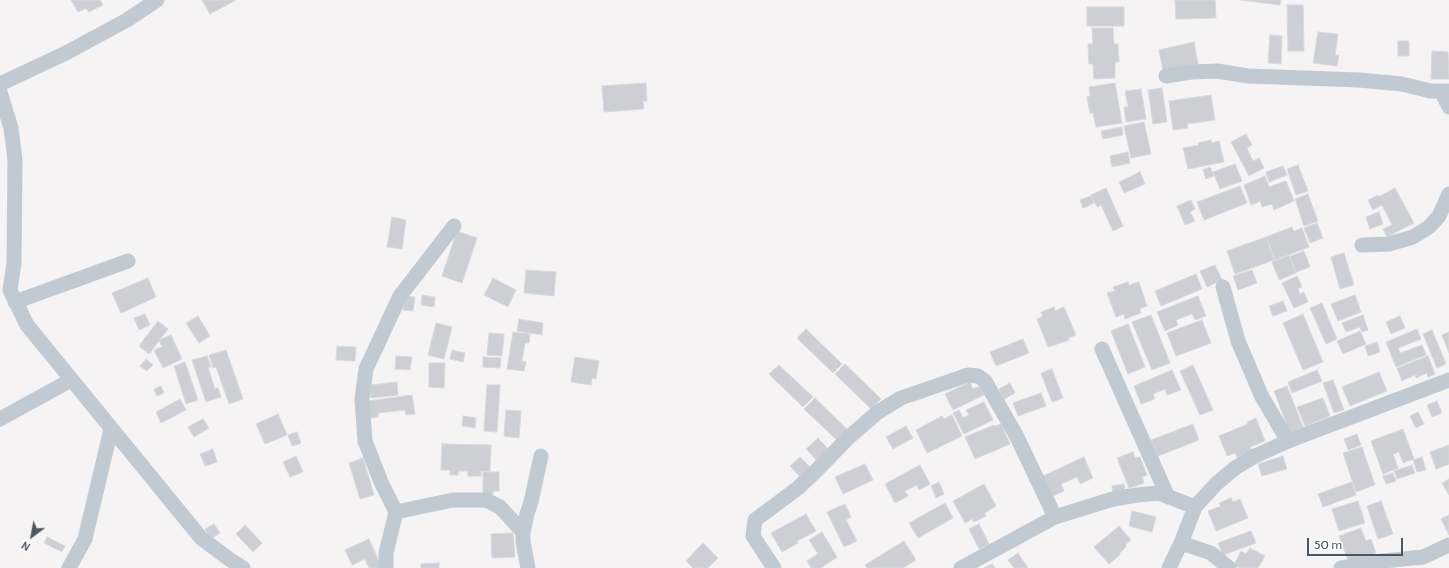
<!DOCTYPE html>
<style>
body{margin:0}
#map{position:relative;width:1449px;height:568px;overflow:hidden;background:#f5f3f3;font-family:Cabin,sans-serif}
canvas{display:block}
.north{position:absolute;left:12px;top:516px;width:40px;height:40px;-webkit-text-stroke:3px #fff;paint-order:stroke;rotate:212deg;font-size:11px;font-weight:700;line-height:16px;text-align:center;color:#4a5661}
.north::after{content:'';display:block;margin:auto;width:14px;height:18px;background:#4a5661;clip-path:polygon(50% 0,100% 100%,50% 72%,0 100%)}
.scale{position:absolute;left:1307px;top:538px;width:96px;height:18px;box-sizing:border-box;border:2px solid #4a5661;border-top:0;padding-left:5px;font-size:12px;line-height:14px;white-space:nowrap;color:#4a5661;-webkit-text-stroke:3px #fff;paint-order:stroke}
</style>
<div id="map">
<canvas width="1449" height="568"></canvas>
<div class="north">N</div>
<div class="scale">50 m</div>
</div>
<script>
const ctx = document.querySelector('canvas').getContext('2d');
ctx.lineJoin = 'round';
function fillPath(path, color) { ctx.fillStyle = color; ctx.fill(path, 'evenodd'); }
const poly = rows => new Path2D(rows.map(r => 'M' + r).join(''));
function strokePath(path, color, width, dash) { ctx.strokeStyle = color; ctx.lineWidth = width; ctx.lineCap = dash ? 'butt' : 'round'; ctx.setLineDash(dash || []); ctx.stroke(path); }
const building = poly([
 [71,0,100,0,103,5,89,12,86,8,78,12,71,0],
 [202,0,236,0,210,14,202,0],
 [1175,0,1215,0,1216,18,1176,19,1175,0],
 [1241,0,1281,0,1280,5,1241,0],
 [1287,5,1303,5,1304,51,1288,51,1287,5],
 [1087,7,1124,7,1124,26,1087,26,1087,7],
 [1092,28,1113,28,1114,44,1118,44,1119,62,1115,62,1115,78,1094,79,1093,64,1089,64,1088,44,1093,44,1092,28],
 [1318,32,1338,34,1335,55,1339,55,1337,66,1313,63,1318,32],
 [1270,35,1282,36,1281,64,1268,63,1270,35],
 [1398,41,1409,41,1409,56,1398,56,1398,41],
 [1194,42,1198,64,1163,71,1159,50,1194,42],
 [1432,51,1448,52,1449,79,1431,79,1432,51],
 [646,83,647,101,643,101,644,109,604,112,602,86,646,83],
 [1115,83,1122,123,1096,127,1093,113,1090,113,1087,97,1090,96,1089,87,1115,83],
 [1162,88,1167,122,1153,124,1148,90,1162,88],
 [1141,89,1146,119,1126,122,1124,107,1128,107,1125,91,1141,89],
 [1211,95,1215,120,1187,124,1188,128,1173,130,1169,101,1211,95],
 [1144,122,1151,154,1131,158,1124,126,1144,122],
 [1122,127,1123,135,1103,139,1101,131,1122,127],
 [1246,134,1252,145,1247,148,1253,161,1259,158,1264,168,1249,176,1231,142,1246,134],
 [1211,140,1212,143,1219,141,1224,162,1188,169,1183,148,1199,145,1198,143,1211,140],
 [1128,152,1130,163,1112,167,1110,156,1128,152],
 [1235,164,1242,181,1220,189,1213,172,1235,164],
 [1298,165,1308,191,1296,195,1287,169,1298,165],
 [1283,166,1287,175,1269,182,1266,172,1283,166],
 [1210,167,1214,176,1206,179,1203,170,1210,167],
 [1140,172,1145,184,1124,193,1119,182,1140,172],
 [1265,176,1269,187,1286,181,1294,201,1274,210,1272,204,1262,207,1260,201,1251,205,1244,185,1265,176],
 [1240,186,1247,203,1204,220,1197,202,1240,186],
 [1106,188,1123,226,1113,231,1101,205,1097,207,1091,195,1106,188],
 [1395,188,1414,223,1387,237,1383,229,1392,225,1382,205,1373,210,1368,200,1378,195,1378,197,1395,188],
 [1308,194,1318,221,1304,226,1295,199,1308,194],
 [1091,196,1094,203,1083,208,1080,200,1091,196],
 [1191,200,1195,209,1190,212,1195,221,1185,225,1177,206,1191,200],
 [1379,212,1383,224,1370,229,1366,217,1379,212],
 [392,217,406,220,402,249,387,247,392,217],
 [1317,223,1323,238,1310,243,1304,228,1317,223],
 [1292,227,1294,231,1302,228,1309,247,1275,260,1266,237,1292,227],
 [457,231,477,238,462,283,442,276,457,231],
 [1266,237,1274,260,1235,274,1227,251,1266,237],
 [1304,251,1310,267,1296,272,1290,256,1304,251],
 [1344,253,1354,285,1340,289,1331,257,1344,253],
 [1289,255,1296,273,1279,280,1272,262,1289,255],
 [1215,265,1222,280,1207,287,1200,271,1215,265],
 [526,270,556,272,554,296,524,293,526,270],
 [1252,270,1257,283,1238,290,1233,276,1252,270],
 [1196,274,1202,289,1161,306,1155,291,1196,274],
 [1297,276,1302,287,1298,289,1300,294,1304,292,1308,302,1294,308,1282,283,1297,276],
 [148,278,156,297,121,313,112,293,148,278],
 [493,278,516,290,508,307,484,295,493,278],
 [1128,282,1129,285,1139,282,1147,306,1140,309,1141,313,1125,319,1124,314,1116,317,1107,293,1115,291,1113,287,1128,282],
 [422,295,435,297,434,307,421,305,422,295],
 [1355,295,1361,312,1338,321,1331,304,1355,295],
 [404,296,415,297,413,311,403,310,404,296],
 [1198,296,1206,316,1195,320,1192,314,1176,320,1178,325,1165,331,1157,312,1198,296],
 [1283,301,1287,311,1273,316,1269,306,1283,301],
 [1322,303,1337,339,1326,344,1310,308,1322,303],
 [1054,307,1055,311,1064,307,1076,335,1068,338,1069,340,1048,347,1037,319,1043,316,1041,312,1054,307],
 [145,314,150,325,139,330,134,318,145,314],
 [1303,314,1323,362,1303,370,1283,323,1303,314],
 [1151,315,1170,363,1152,370,1132,322,1151,315],
 [1363,315,1368,330,1362,332,1360,327,1346,332,1342,323,1363,315],
 [198,316,210,336,199,343,186,323,198,316],
 [1400,316,1405,328,1391,334,1386,322,1400,316],
 [519,319,543,323,542,335,517,331,519,319],
 [1202,320,1211,343,1176,356,1167,333,1202,320],
 [158,321,168,329,149,354,139,346,158,321],
 [436,323,452,327,444,359,428,355,436,323],
 [1128,324,1145,367,1128,374,1111,331,1128,324],
 [806,329,842,364,833,373,797,338,806,329],
 [1417,329,1421,339,1398,348,1400,353,1422,345,1426,355,1396,367,1386,342,1417,329],
 [1432,330,1446,364,1437,368,1423,334,1432,330],
 [1360,331,1366,344,1343,354,1337,341,1360,331],
 [513,332,530,334,529,343,525,343,522,361,526,362,524,371,507,369,513,332],
 [1449,332,1449,353,1442,335,1449,332],
 [489,333,504,334,502,356,487,355,489,333],
 [171,335,182,359,163,368,154,350,162,347,159,340,171,335],
 [1023,339,1029,353,996,366,990,352,1023,339],
 [1377,342,1380,352,1368,356,1365,346,1377,342],
 [337,346,356,347,355,361,336,360,337,346],
 [226,350,243,399,229,404,216,367,213,368,209,355,226,350],
 [452,350,465,353,463,362,450,359,452,350],
 [207,356,211,367,208,368,215,389,218,388,221,397,206,402,192,360,207,356],
 [396,356,412,357,410,370,395,369,396,356],
 [1428,356,1435,374,1428,377,1427,373,1416,378,1415,375,1402,381,1397,368,1428,356],
 [483,357,501,358,500,368,483,367,483,357],
 [575,357,599,361,596,379,592,378,591,385,571,382,575,357],
 [146,359,153,365,147,371,140,366,146,359],
 [185,362,198,400,186,404,174,366,185,362],
 [429,363,445,363,444,388,429,387,429,363],
 [845,364,881,399,871,409,835,374,845,364],
 [779,365,813,397,803,407,769,374,779,365],
 [1193,365,1213,410,1200,415,1180,371,1193,365],
 [1052,369,1063,398,1052,402,1041,373,1052,369],
 [1172,370,1181,390,1167,395,1165,389,1153,394,1155,399,1141,404,1134,386,1172,370],
 [1317,370,1322,381,1292,393,1288,382,1317,370],
 [1379,372,1387,391,1350,406,1342,387,1379,372],
 [1333,380,1344,410,1334,413,1323,383,1333,380],
 [397,382,398,395,371,398,370,385,397,382],
 [970,382,973,389,980,386,984,395,953,410,945,394,970,382],
 [1010,383,1015,393,1004,399,999,389,1010,383],
 [487,385,500,385,497,432,484,431,487,385],
 [161,386,164,393,157,396,154,389,161,386],
 [1287,386,1303,427,1290,433,1274,391,1287,386],
 [1041,393,1046,406,1018,416,1013,403,1041,393],
 [412,395,415,414,406,415,405,410,378,413,378,417,371,418,368,401,412,395],
 [815,398,850,432,840,443,804,409,815,398],
 [1323,398,1330,416,1305,426,1297,407,1323,398],
 [180,399,186,410,161,423,156,412,180,399],
 [1437,401,1442,413,1432,417,1427,405,1437,401],
 [984,402,993,420,964,434,953,413,959,410,963,418,969,415,966,410,984,402],
 [506,410,521,411,519,438,504,436,506,410],
 [1418,412,1424,424,1416,428,1410,416,1418,412],
 [278,414,287,435,265,444,256,424,278,414],
 [952,415,962,436,927,453,916,430,942,416,944,419,952,415],
 [463,416,476,418,475,428,462,426,463,416],
 [1256,418,1265,441,1250,447,1252,451,1237,457,1235,453,1227,456,1219,436,1248,424,1247,422,1256,418],
 [203,419,209,428,194,437,188,427,203,419],
 [1001,424,1010,444,975,459,965,437,994,425,995,426,1001,424],
 [1193,424,1199,440,1158,456,1151,440,1193,424],
 [906,426,913,438,893,449,886,437,906,426],
 [1403,429,1414,459,1403,463,1399,452,1393,454,1398,468,1383,474,1371,441,1403,429],
 [297,432,301,443,292,446,288,435,297,432],
 [1357,434,1361,445,1348,450,1344,439,1357,434],
 [818,438,832,453,820,464,806,449,818,438],
 [442,444,491,445,490,471,481,471,481,476,468,476,468,471,458,471,458,475,450,475,450,470,441,470,442,444],
 [1449,445,1449,464,1436,469,1430,452,1449,445],
 [1362,447,1375,485,1356,492,1343,453,1362,447],
 [213,449,217,462,205,466,200,454,213,449],
 [1133,452,1135,458,1140,457,1147,475,1142,477,1144,483,1129,488,1117,458,1133,452],
 [296,456,303,472,290,477,283,462,296,456],
 [1283,456,1287,469,1262,476,1258,464,1283,456],
 [800,457,814,471,804,481,790,466,800,457],
 [1084,457,1093,478,1080,484,1077,477,1061,484,1064,491,1053,496,1043,476,1084,457],
 [1422,457,1426,470,1417,472,1413,460,1422,457],
 [363,458,374,495,360,499,349,463,363,458],
 [865,464,873,480,843,494,835,477,865,464],
 [920,465,930,484,919,490,917,485,905,491,908,496,895,503,885,484,920,465],
 [1412,465,1415,473,1397,479,1394,471,1412,465],
 [483,472,499,472,499,491,493,491,493,495,483,494,483,472],
 [1393,473,1396,481,1386,484,1383,476,1393,473],
 [1449,479,1449,495,1442,483,1449,479],
 [939,482,944,494,936,498,931,486,939,482],
 [1352,482,1356,495,1323,507,1318,494,1352,482],
 [984,484,996,506,985,513,986,516,974,522,972,519,965,523,953,501,984,484],
 [1124,484,1125,496,1113,497,1112,486,1124,484],
 [1231,498,1233,502,1240,499,1248,518,1216,531,1208,511,1221,506,1219,503,1231,498],
 [1358,501,1365,523,1339,531,1332,509,1358,501],
 [1381,501,1393,534,1378,539,1367,506,1381,501],
 [945,503,953,518,918,538,909,523,945,503],
 [845,504,851,517,846,520,857,541,844,547,827,512,845,504],
 [1132,511,1156,517,1152,532,1129,526,1132,511],
 [806,514,816,531,797,541,798,543,782,552,771,533,806,514],
 [1449,515,1449,535,1441,519,1449,515],
 [214,524,220,533,211,539,205,529,214,524],
 [979,524,989,544,979,549,969,529,979,524],
 [245,525,262,543,253,552,236,534,245,525],
 [1119,526,1131,540,1125,545,1126,547,1119,554,1120,555,1109,564,1094,547,1119,526],
 [1361,528,1366,541,1371,539,1376,553,1349,563,1339,536,1361,528],
 [1251,531,1256,543,1223,555,1218,543,1251,531],
 [822,532,837,557,821,568,811,568,807,561,818,554,809,540,822,532],
 [513,533,515,557,492,558,491,534,513,533],
 [47,537,65,546,62,552,44,543,47,537],
 [369,539,382,568,369,568,365,559,352,565,345,550,369,539],
 [904,541,916,560,903,568,867,568,865,565,904,541],
 [703,543,718,558,708,568,693,568,686,561,703,543],
 [1250,548,1265,556,1258,568,1240,568,1234,565,1241,551,1246,554,1250,548],
 [1018,553,1028,568,1014,568,1008,560,1018,553],
 [439,563,439,568,421,568,421,564,439,563],
 [992,564,995,568,984,568,992,564]
]);
const minor = poly([
 [1166,76,1191,72,1217,71,1248,76,1359,80,1402,84,1430,91,1449,91],
 [0,84,66,53,127,20,157,0],
 [1441,91,1449,107],
 [0,92,11,128,15,160,14,263,10,290,27,325,201,538,229,559,243,568],
 [1362,245,1389,244,1413,237,1429,227,1439,216,1449,194],
 [1223,287,1238,341,1262,397,1288,441],
 [15,302,128,261],
 [1102,349,1168,497],
 [0,419,71,380],
 [396,512,453,500,486,500,500,507,523,532],
 [1181,543,1211,553,1229,568],
 [69,568,85,539,111,429],
 [386,568,386,553,396,512,381,482,365,441,362,399,366,369,400,296,454,226],
 [528,568,523,542,523,532,527,514,531,502,541,456],
 [774,568,753,536,755,520,798,488,818,469,848,438,878,412,901,398,968,375,978,376,985,381,1016,435,1055,517],
 [961,568,1055,517,1113,499,1137,495,1159,493,1195,507],
 [1169,568,1181,543,1195,507,1216,484,1235,468,1253,457,1288,441,1449,380],
 [1341,568,1373,562,1423,557,1449,545]
]);
fillPath(building, '#cdcfd5');
strokePath(building, '#d7d9de', 1);
strokePath(minor, '#c1cad2', 15);
</script>
